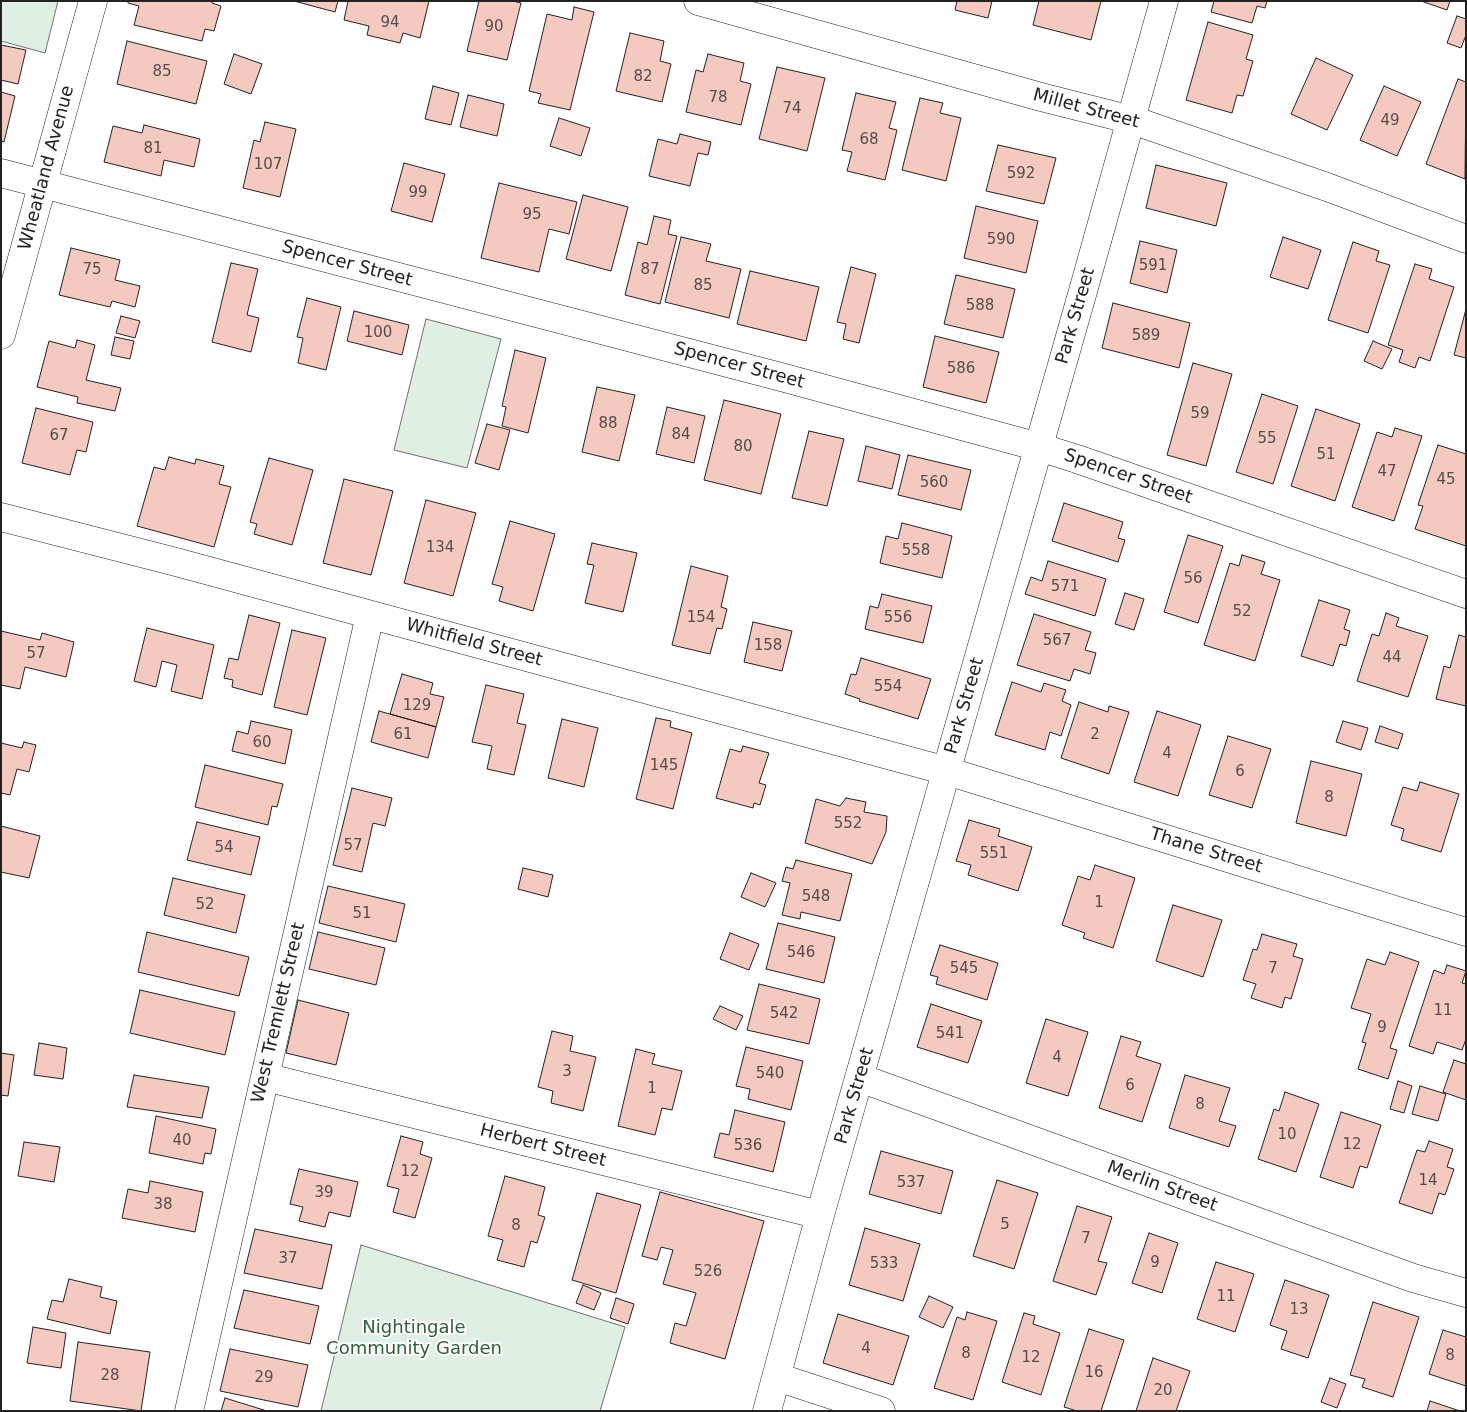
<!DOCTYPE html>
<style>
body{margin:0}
#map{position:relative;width:1467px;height:1412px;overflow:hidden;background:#fff;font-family:"DejaVu Sans",sans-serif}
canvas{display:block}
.frame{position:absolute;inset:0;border:2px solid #222;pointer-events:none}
</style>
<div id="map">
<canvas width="1467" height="1412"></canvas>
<div class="frame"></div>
</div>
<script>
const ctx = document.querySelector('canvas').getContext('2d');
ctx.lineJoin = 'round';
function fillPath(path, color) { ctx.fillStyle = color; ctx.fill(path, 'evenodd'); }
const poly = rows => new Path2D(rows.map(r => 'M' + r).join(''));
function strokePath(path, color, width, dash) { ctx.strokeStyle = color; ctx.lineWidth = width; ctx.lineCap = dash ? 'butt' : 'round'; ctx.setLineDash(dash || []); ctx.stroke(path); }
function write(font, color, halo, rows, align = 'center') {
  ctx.font = font + ' "DejaVu Sans",sans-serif'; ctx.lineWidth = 4; ctx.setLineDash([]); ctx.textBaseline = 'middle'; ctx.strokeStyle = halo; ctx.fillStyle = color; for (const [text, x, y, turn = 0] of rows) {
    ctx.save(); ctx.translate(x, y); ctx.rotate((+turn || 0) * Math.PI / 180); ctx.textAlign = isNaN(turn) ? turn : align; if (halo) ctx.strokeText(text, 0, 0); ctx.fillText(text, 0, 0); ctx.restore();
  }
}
const green = poly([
 [1,1,58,1,45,53,1,41,1,1],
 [426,319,501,339,467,468,394,450,426,319],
 [361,1245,625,1327,600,1411,321,1411,361,1245]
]);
const building = poly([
 [128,1,212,1,212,3,221,6,214,31,205,29,202,41,134,25,139,6,128,3,128,1],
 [294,1,338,1,335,12,294,1],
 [348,1,429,1,420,38,403,33,400,43,367,35,369,26,344,20,348,1],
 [479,1,513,1,521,3,507,60,467,51,479,1],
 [957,1,992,1,988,18,955,10,957,1],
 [1039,1,1101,1,1091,40,1033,25,1039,1],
 [1214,1,1267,1,1265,8,1257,6,1252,23,1211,12,1214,1],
 [1421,1,1450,1,1447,10,1421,1],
 [574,7,594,12,570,110,538,103,541,94,529,91,547,14,572,20,574,7],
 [1457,16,1466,19,1466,35,1461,48,1447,43,1457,16],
 [1208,22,1253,35,1246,59,1253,61,1243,96,1237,95,1232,113,1186,100,1208,22],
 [630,33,664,41,660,61,671,64,662,102,616,91,630,33],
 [127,41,207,61,196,104,117,84,127,41],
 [1,45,26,50,18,84,1,80,1,45],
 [234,54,262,64,251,94,224,84,234,54],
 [708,54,744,63,740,81,751,84,741,125,686,112,696,70,703,72,708,54],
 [1316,58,1353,75,1327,130,1291,114,1316,58],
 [777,67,825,78,807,151,759,139,777,67],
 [1458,79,1466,82,1465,179,1426,164,1458,79],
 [433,86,459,93,451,125,425,119,433,86],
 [1384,86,1421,102,1397,156,1360,140,1384,86],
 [1,92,15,96,4,142,1,141,1,92],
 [856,93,896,102,889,128,897,130,885,180,847,171,852,152,842,150,856,93],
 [468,95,504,104,497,136,460,127,468,95],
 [920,98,943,103,940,113,961,118,946,181,902,170,920,98],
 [559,118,590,128,581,156,550,146,559,118],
 [265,122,296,129,280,197,243,188,254,140,260,142,265,122],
 [144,125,200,139,194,167,164,160,161,176,104,162,113,126,142,133,144,125],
 [680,134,711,142,708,155,698,153,690,186,649,176,658,139,677,144,680,134],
 [998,145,1056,158,1044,204,986,191,998,145],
 [404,163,445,174,432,222,391,211,404,163],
 [1156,165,1227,183,1216,226,1146,208,1156,165],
 [499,183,577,202,569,234,549,229,539,272,481,258,499,183],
 [583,195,628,207,611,271,566,259,583,195],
 [976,206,1038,221,1026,273,964,258,976,206],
 [654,216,671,220,668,234,677,236,660,304,625,295,638,242,647,245,654,216],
 [681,237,711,244,706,261,741,269,729,318,665,302,681,237],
 [1283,237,1321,250,1308,289,1270,277,1283,237],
 [1140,241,1177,250,1167,293,1130,283,1140,241],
 [1353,242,1379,251,1376,261,1390,265,1368,333,1328,320,1353,242],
 [71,248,120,260,115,280,140,286,135,307,112,301,110,307,59,295,71,248],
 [231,263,258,269,247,315,259,318,251,352,212,342,231,263],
 [1415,264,1432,269,1429,279,1454,287,1430,361,1419,357,1415,368,1399,362,1403,350,1388,345,1415,264],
 [851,267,876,274,859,343,843,339,846,324,837,322,851,267],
 [750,271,819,287,806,341,737,324,750,271],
 [956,275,1015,289,1003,338,944,324,956,275],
 [307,298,341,307,326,370,298,363,303,338,297,337,307,298],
 [1113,303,1190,323,1179,368,1102,348,1113,303],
 [1466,309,1466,358,1454,355,1466,309],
 [354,311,409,325,402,355,347,341,354,311],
 [121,316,140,321,135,338,116,333,121,316],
 [935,336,999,352,986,403,923,387,935,336],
 [115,337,134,341,130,359,111,355,115,337],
 [77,340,95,345,86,380,121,388,115,411,77,403,78,397,37,387,49,341,75,348,77,340],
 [1373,341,1392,349,1382,369,1364,361,1373,341],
 [515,350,546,358,528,433,502,426,506,407,502,406,515,350],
 [1193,363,1232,374,1206,466,1167,455,1193,363],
 [597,387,635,395,619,461,582,452,597,387],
 [1262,394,1298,406,1273,484,1236,472,1262,394],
 [724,400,781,414,761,494,704,480,724,400],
 [667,407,705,416,694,463,656,454,667,407],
 [36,408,93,422,86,452,77,450,70,475,22,463,36,408],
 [1316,409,1360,424,1335,501,1291,486,1316,409],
 [487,424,510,430,499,470,475,463,487,424],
 [1395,428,1422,436,1394,521,1352,507,1377,432,1392,437,1395,428],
 [809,431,844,439,827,506,792,498,809,431],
 [1438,445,1466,454,1466,546,1415,529,1423,506,1418,505,1438,445],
 [866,446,900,455,892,489,858,481,866,446],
 [908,455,971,470,961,510,898,495,908,455],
 [169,457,195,464,196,459,224,466,219,484,231,487,214,547,137,526,154,467,165,470,169,457],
 [269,458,313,470,292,545,254,534,257,524,250,522,269,458],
 [344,479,393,491,371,575,323,563,344,479],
 [426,500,476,513,453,596,404,583,426,500],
 [1064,503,1123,522,1118,538,1125,540,1118,562,1052,541,1064,503],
 [510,521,555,534,533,611,499,601,503,587,492,584,510,521],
 [902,523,952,536,942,578,880,563,886,536,898,539,902,523],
 [1188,535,1223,546,1198,623,1164,612,1188,535],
 [592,543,637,553,623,612,585,603,594,565,587,564,592,543],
 [1242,555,1265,562,1261,574,1280,580,1255,661,1204,645,1230,563,1239,566,1242,555],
 [1048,561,1106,579,1095,616,1025,594,1031,577,1042,581,1048,561],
 [691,566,728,576,721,607,727,609,722,629,717,628,710,654,672,645,691,566],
 [1125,593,1144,599,1134,630,1115,624,1125,593],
 [882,594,932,606,923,643,865,629,870,606,878,608,882,594],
 [1319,600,1350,610,1344,629,1350,631,1346,646,1340,644,1333,666,1301,656,1319,600],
 [1386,613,1399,618,1396,626,1428,636,1408,697,1357,681,1372,634,1379,636,1386,613],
 [1034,614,1091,632,1085,650,1096,653,1090,674,1074,669,1070,681,1017,665,1034,614],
 [249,615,280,623,262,695,232,687,233,680,224,678,229,658,238,660,249,615],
 [753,622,792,631,782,671,744,662,753,622],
 [147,628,214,645,202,699,171,691,177,665,162,661,156,687,134,681,147,628],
 [292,630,326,638,307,715,274,707,292,630],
 [1,631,40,640,42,633,74,642,66,677,25,667,20,689,1,685,1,631],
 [1459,635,1466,637,1466,706,1436,699,1444,666,1450,668,1459,635],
 [861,658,931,679,918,719,859,701,860,699,845,694,851,674,856,675,861,658],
 [402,674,433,683,430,694,444,697,436,727,390,714,402,674],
 [1012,682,1041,692,1044,683,1066,690,1062,701,1071,705,1061,736,1050,732,1045,750,995,735,1012,682],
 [486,685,524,694,517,723,526,725,514,775,487,769,492,746,472,742,486,685],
 [1079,702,1108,712,1109,706,1129,712,1109,774,1061,758,1079,702],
 [379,711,436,727,428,758,371,742,379,711],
 [1157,711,1201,725,1178,796,1134,782,1157,711],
 [656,718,671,721,670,727,692,733,673,809,636,799,656,718],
 [562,719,598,728,584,787,548,778,562,719],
 [251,721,292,730,285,764,232,751,237,731,248,734,251,721],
 [1343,721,1368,728,1361,750,1336,742,1343,721],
 [1380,726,1403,734,1398,749,1375,742,1380,726],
 [1228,736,1271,749,1252,808,1209,795,1228,736],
 [24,742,36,745,29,772,17,769,10,795,1,793,1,743,22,748,24,742],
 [743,746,769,753,759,783,766,785,760,805,754,803,753,808,716,798,730,749,741,752,743,746],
 [1311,761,1362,774,1346,836,1296,823,1311,761],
 [205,765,283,784,277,807,272,806,268,825,195,807,205,765],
 [1420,782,1459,794,1441,852,1401,840,1404,829,1391,825,1403,787,1417,791,1420,782],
 [352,788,392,798,385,826,373,823,362,872,333,865,352,788],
 [846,798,866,802,864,812,887,816,886,832,872,864,805,843,816,799,840,806,846,798],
 [969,820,1000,829,998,836,1032,847,1018,891,968,875,971,865,956,861,969,820],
 [197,822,260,837,251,875,187,860,197,822],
 [1,826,40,836,29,878,1,872,1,826],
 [796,860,852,874,840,921,801,912,800,919,782,915,790,883,782,881,786,867,793,869,796,860],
 [1095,865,1135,878,1113,948,1083,938,1085,933,1062,925,1078,876,1090,880,1095,865],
 [523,868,553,875,548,897,518,889,523,868],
 [751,873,776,883,765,907,741,897,751,873],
 [173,878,245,895,236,933,164,915,173,878],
 [328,886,405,904,396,942,319,923,328,886],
 [1173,905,1222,920,1203,977,1156,961,1173,905],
 [778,923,835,937,824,983,766,969,778,923],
 [147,932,249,957,239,996,138,972,147,932],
 [318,932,385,948,376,985,309,969,318,932],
 [730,933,759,944,749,970,720,959,730,933],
 [1262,934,1297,944,1293,956,1303,959,1291,999,1285,997,1282,1008,1251,998,1256,984,1243,980,1253,949,1257,950,1262,934],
 [940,945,998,963,987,1000,936,984,938,977,930,975,940,945],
 [1390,952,1419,962,1390,1048,1397,1050,1388,1079,1358,1069,1366,1043,1362,1042,1371,1014,1351,1008,1367,959,1385,965,1390,952],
 [1447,965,1466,971,1462,983,1466,984,1466,1039,1462,1050,1437,1042,1433,1054,1409,1046,1434,970,1444,974,1447,965],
 [759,984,820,999,809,1044,747,1030,759,984],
 [140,990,235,1012,225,1055,130,1033,140,990],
 [298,1000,349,1013,336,1065,286,1053,298,1000],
 [931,1004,982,1021,968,1063,917,1047,931,1004],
 [720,1006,743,1016,736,1030,713,1019,720,1006],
 [1046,1019,1088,1032,1068,1096,1026,1083,1046,1019],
 [552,1031,573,1036,570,1051,596,1057,583,1111,551,1103,553,1091,538,1087,552,1031],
 [1121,1036,1141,1042,1136,1056,1161,1064,1142,1122,1099,1108,1121,1036],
 [39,1043,67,1048,63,1079,34,1075,39,1043],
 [746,1047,803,1061,791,1110,748,1099,750,1089,736,1086,746,1047],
 [636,1049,655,1054,652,1064,682,1071,672,1110,662,1108,655,1135,618,1126,636,1049],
 [1,1053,14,1055,8,1096,1,1095,1,1053],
 [1454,1060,1466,1064,1466,1100,1443,1092,1454,1060],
 [134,1075,209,1087,202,1118,127,1107,134,1075],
 [1185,1075,1230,1088,1219,1121,1236,1126,1229,1147,1169,1128,1185,1075],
 [1398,1081,1412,1086,1404,1113,1390,1109,1398,1081],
 [1420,1086,1446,1094,1438,1121,1412,1114,1420,1086],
 [1285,1092,1319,1104,1296,1172,1258,1159,1274,1109,1279,1111,1285,1092],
 [735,1110,785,1122,773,1172,714,1157,720,1133,729,1135,735,1110],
 [1341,1112,1381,1125,1367,1168,1360,1166,1353,1188,1320,1177,1341,1112],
 [156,1116,216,1129,211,1154,205,1153,203,1164,149,1153,156,1116],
 [401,1136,423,1142,420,1154,432,1158,415,1218,393,1212,399,1189,387,1186,401,1136],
 [1429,1141,1453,1149,1447,1167,1454,1169,1445,1195,1439,1193,1432,1214,1399,1203,1417,1150,1425,1152,1429,1141],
 [24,1142,60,1147,54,1182,18,1176,24,1142],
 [881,1151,953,1171,941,1214,869,1194,881,1151],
 [299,1169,358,1182,350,1217,329,1212,325,1227,299,1221,303,1207,290,1204,299,1169],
 [505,1176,545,1187,538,1215,545,1217,537,1243,531,1241,524,1267,497,1260,503,1240,488,1236,505,1176],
 [997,1180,1038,1193,1014,1269,973,1256,997,1180],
 [150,1181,203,1192,195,1232,122,1218,128,1189,148,1193,150,1181],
 [660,1192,764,1221,725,1359,670,1343,675,1323,686,1326,696,1293,663,1284,673,1250,661,1247,657,1260,642,1256,660,1192],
 [597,1193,641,1205,616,1293,572,1280,597,1193],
 [1077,1206,1112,1217,1098,1261,1107,1263,1096,1295,1053,1281,1077,1206],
 [865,1228,920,1244,903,1301,849,1285,865,1228],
 [255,1229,332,1245,322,1289,244,1273,255,1229],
 [1149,1233,1178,1243,1162,1293,1132,1283,1149,1233],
 [1216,1262,1254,1274,1235,1332,1197,1319,1216,1262],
 [69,1279,102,1287,100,1297,117,1301,110,1334,47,1319,52,1300,63,1302,69,1279],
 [1285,1280,1329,1295,1308,1358,1281,1349,1287,1331,1270,1325,1285,1280],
 [583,1285,601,1293,594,1310,576,1303,583,1285],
 [244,1290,319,1306,310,1344,234,1328,244,1290],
 [929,1296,953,1307,943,1328,919,1317,929,1296],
 [616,1298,634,1304,628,1324,610,1318,616,1298],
 [1373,1302,1419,1317,1393,1397,1362,1387,1365,1379,1350,1375,1373,1302],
 [967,1312,997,1321,973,1400,934,1388,957,1317,965,1320,967,1312],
 [1024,1313,1035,1316,1033,1324,1060,1333,1041,1395,1002,1382,1024,1313],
 [838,1314,909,1336,893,1385,823,1363,838,1314],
 [33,1327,66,1333,61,1368,27,1363,33,1327],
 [1089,1329,1124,1340,1101,1411,1077,1411,1064,1407,1089,1329],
 [1443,1330,1466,1337,1466,1386,1429,1374,1443,1330],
 [78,1342,150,1352,141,1411,70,1401,78,1342],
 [230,1349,308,1365,298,1407,220,1391,230,1349],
 [1153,1358,1190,1371,1176,1411,1136,1411,1153,1358],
 [1330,1378,1346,1384,1337,1408,1321,1402,1330,1378],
 [225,1398,267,1411,221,1411,225,1398],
 [1430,1401,1460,1411,1427,1411,1430,1401]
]);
const minor = poly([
 [698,1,1041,97,1132,120,1327,187,1466,239],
 [1,173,781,377,1039,447,1077,459,1466,594],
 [1,335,93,1],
 [1,517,176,562,947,771,1466,932],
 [265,1077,820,1215],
 [860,1078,1413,1278,1466,1293],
 [777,1377,881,1411],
 [189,1411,370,615],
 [767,1411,820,1215,1085,284,1164,1]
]);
const numberNames = [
 ["94",390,23],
 ["90",494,27],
 ["85",162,72],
 ["82",643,77],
 ["78",718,98],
 ["74",792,109],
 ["49",1390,121],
 ["68",869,140],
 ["81",153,149],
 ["107",268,165],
 ["592",1021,174],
 ["99",418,193],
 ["95",532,215],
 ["590",1001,240],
 ["591",1153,266],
 ["75",92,270],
 ["87",650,270],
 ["85",703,286],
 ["588",980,306],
 ["100",378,333],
 ["589",1146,336],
 ["586",961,369],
 ["59",1200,414],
 ["88",608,424],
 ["84",681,435],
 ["67",59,436],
 ["55",1267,439],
 ["80",743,447],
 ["51",1326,455],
 ["47",1387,472],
 ["45",1446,480],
 ["560",934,483],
 ["134",440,548],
 ["558",916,551],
 ["56",1193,579],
 ["571",1065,587],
 ["52",1242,612],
 ["154",701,618],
 ["556",898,618],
 ["567",1057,641],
 ["158",768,646],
 ["57",36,654],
 ["44",1392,658],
 ["554",888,687],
 ["129",417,706],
 ["61",403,735],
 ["2",1095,735],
 ["60",262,743],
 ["4",1167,754],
 ["145",664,766],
 ["6",1240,772],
 ["8",1329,798],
 ["552",848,824],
 ["57",353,846],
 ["54",224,848],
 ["551",994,854],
 ["548",816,897],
 ["1",1099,903],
 ["52",205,905],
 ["51",362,914],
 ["546",801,953],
 ["545",964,969],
 ["7",1273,969],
 ["11",1443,1011],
 ["542",784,1014],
 ["9",1382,1028],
 ["541",950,1034],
 ["4",1057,1058],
 ["3",567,1072],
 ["540",770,1074],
 ["6",1130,1086],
 ["1",652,1089],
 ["8",1200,1105],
 ["10",1287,1135],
 ["40",182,1141],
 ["12",1352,1145],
 ["536",748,1146],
 ["12",410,1172],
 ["14",1428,1181],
 ["537",911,1183],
 ["39",324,1193],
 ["38",163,1205],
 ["5",1005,1225],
 ["8",516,1226],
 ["7",1086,1239],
 ["37",288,1259],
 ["9",1155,1263],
 ["533",884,1264],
 ["526",708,1272],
 ["11",1226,1297],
 ["13",1299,1310],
 ["4",866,1349],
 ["8",966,1354],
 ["8",1450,1356],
 ["12",1031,1358],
 ["16",1094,1373],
 ["28",110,1376],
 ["29",264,1378],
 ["20",1163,1391]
];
const streetNames = [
 ["Millet Street",1086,109,15],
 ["Wheatland Avenue",47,168,-75],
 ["Spencer Street",347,264,15],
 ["Park Street",1076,316,-74],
 ["Spencer Street",739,366,15],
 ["Spencer Street",1128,477,19],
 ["Whitfield Street",474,643,15],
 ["Park Street",965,706,-74],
 ["Thane Street",1206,851,17],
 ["West Tremlett Street",279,1013,-77],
 ["Park Street",855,1096,-74],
 ["Herbert Street",543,1146,14],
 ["Merlin Street",1162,1187,20]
];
const parkNames = [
 ["Nightingale",414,1328],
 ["Community Garden",414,1349]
];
fillPath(green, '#e0efe3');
strokePath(green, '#6f6f6f', 1);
fillPath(building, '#f3c9c0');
strokePath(building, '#222', 1);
strokePath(minor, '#222', 29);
strokePath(minor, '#fff', 28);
write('15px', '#564c4a', null, numberNames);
write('18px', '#222', '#fff', streetNames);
write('18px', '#2f5e38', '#fff', parkNames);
</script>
